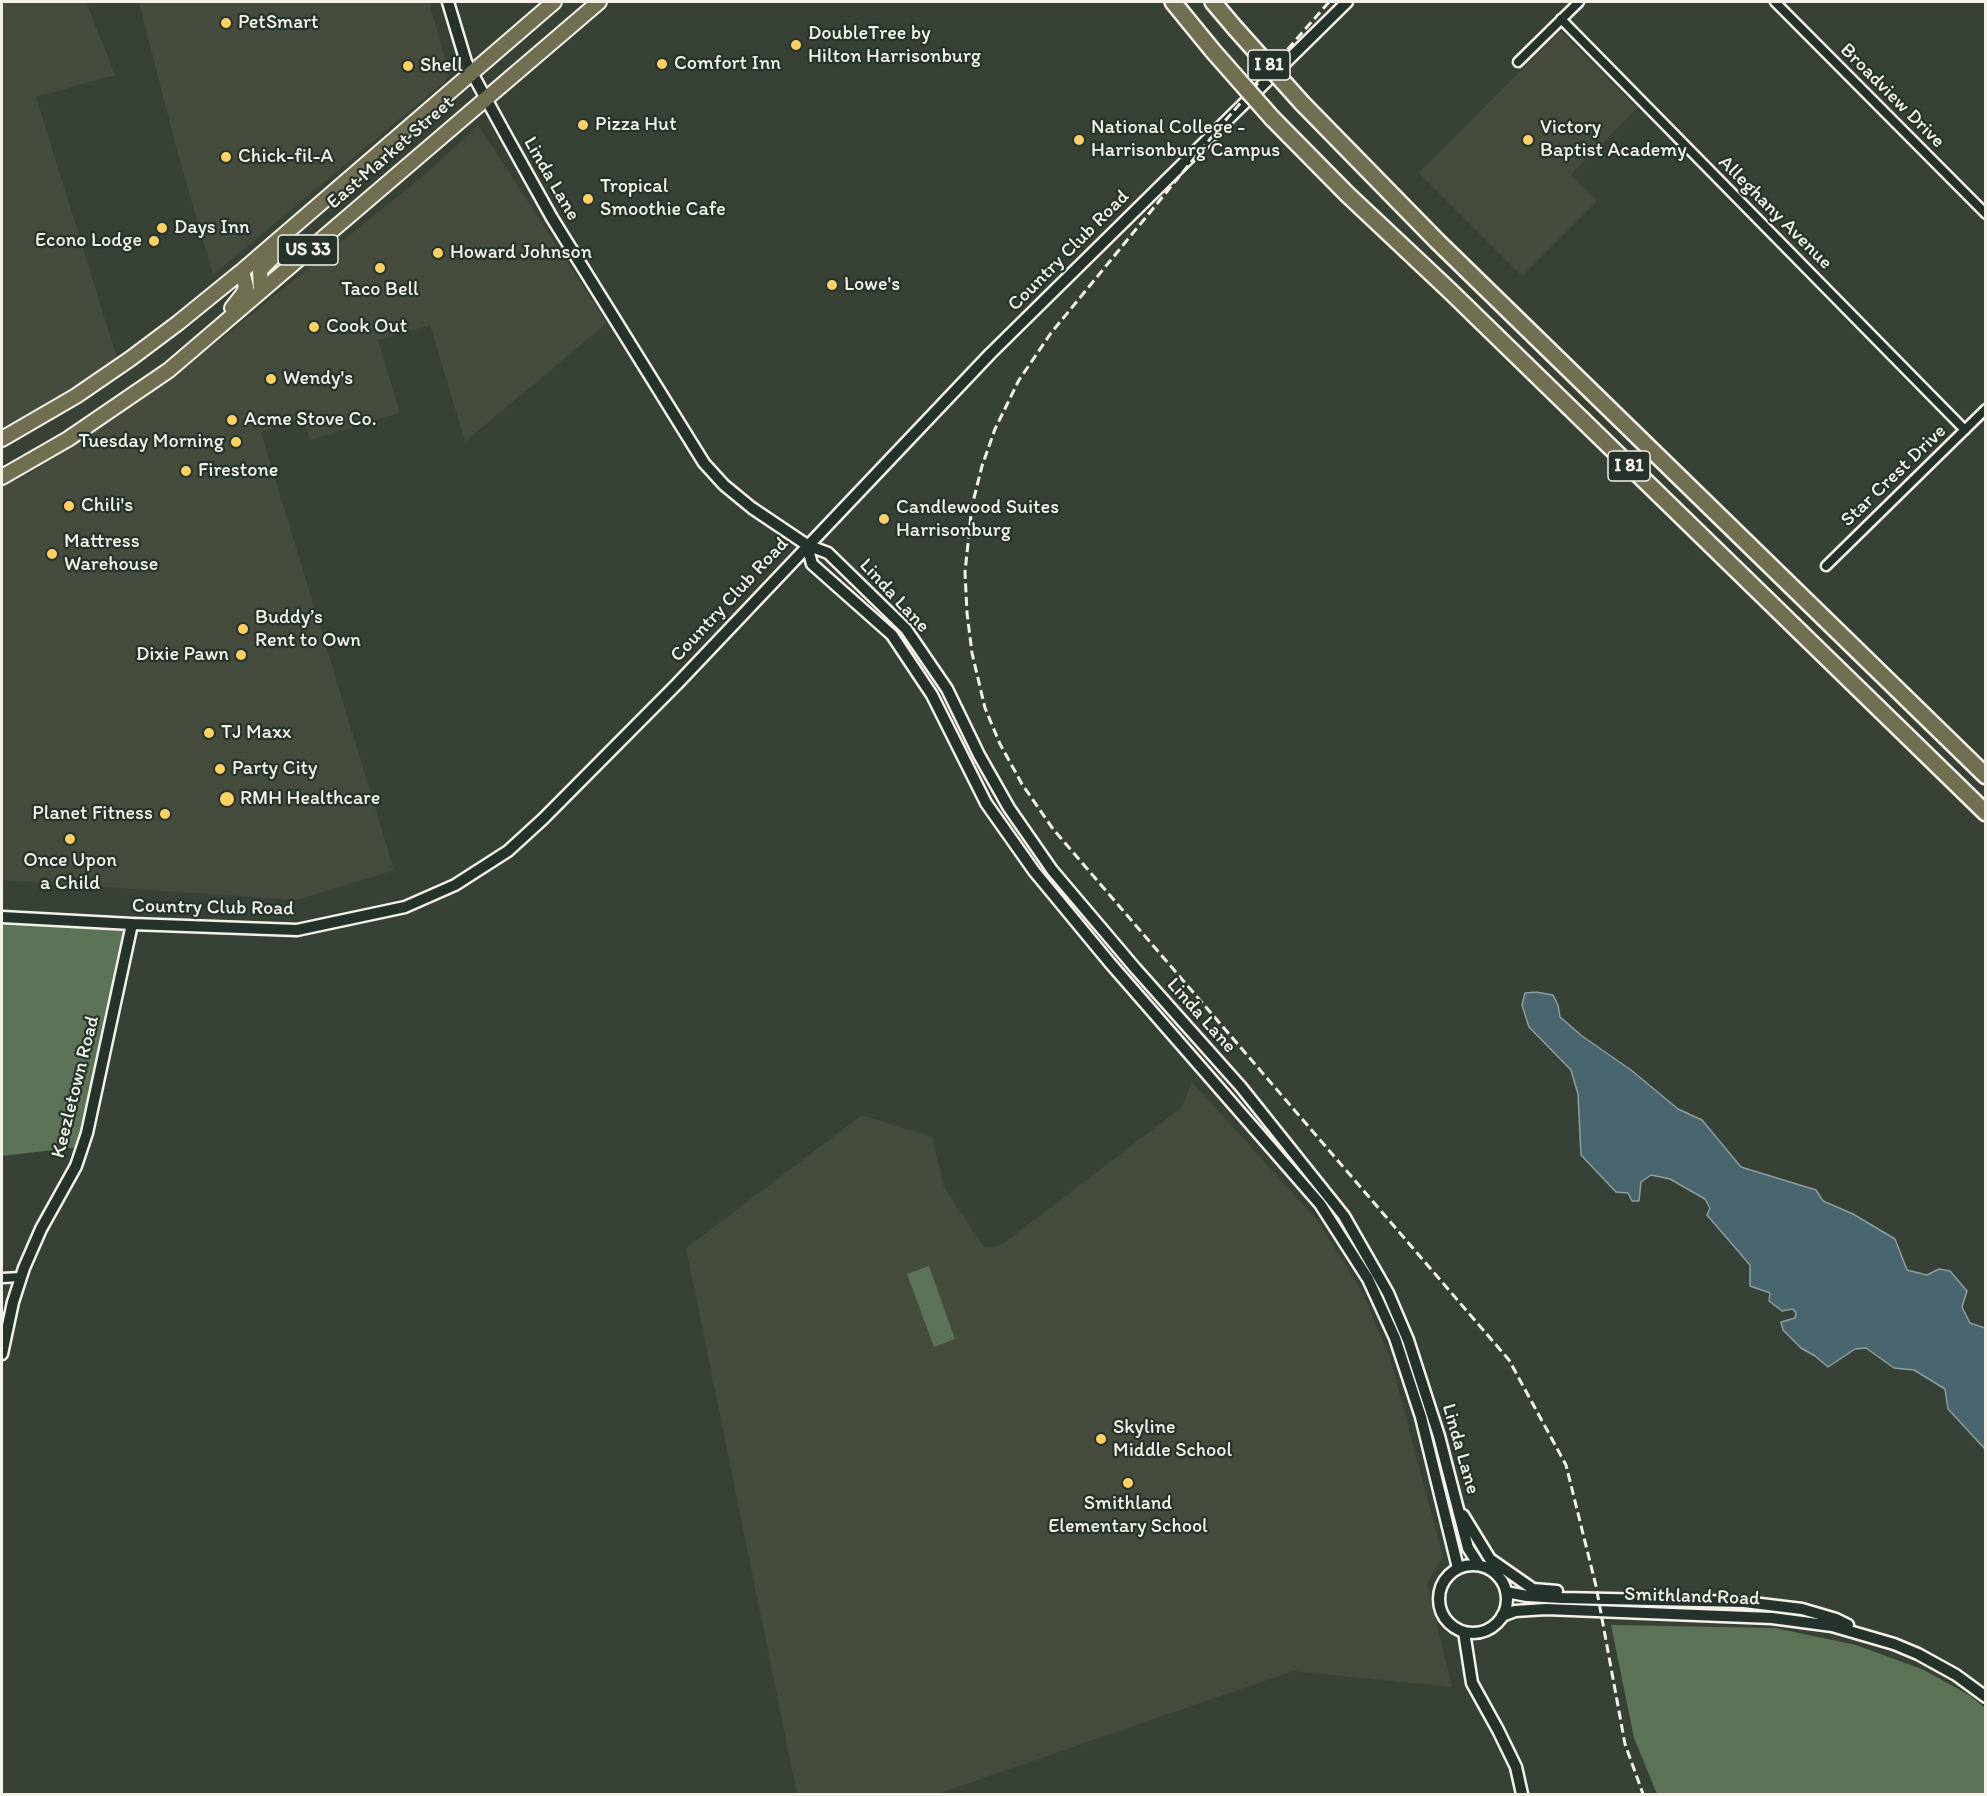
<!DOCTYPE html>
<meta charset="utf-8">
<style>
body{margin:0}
#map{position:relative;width:1987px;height:1796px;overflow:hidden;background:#384136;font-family:Itim,sans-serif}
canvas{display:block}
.frame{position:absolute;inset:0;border:3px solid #f4f1e8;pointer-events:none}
</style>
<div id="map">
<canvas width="1987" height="1796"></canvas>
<div class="frame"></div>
</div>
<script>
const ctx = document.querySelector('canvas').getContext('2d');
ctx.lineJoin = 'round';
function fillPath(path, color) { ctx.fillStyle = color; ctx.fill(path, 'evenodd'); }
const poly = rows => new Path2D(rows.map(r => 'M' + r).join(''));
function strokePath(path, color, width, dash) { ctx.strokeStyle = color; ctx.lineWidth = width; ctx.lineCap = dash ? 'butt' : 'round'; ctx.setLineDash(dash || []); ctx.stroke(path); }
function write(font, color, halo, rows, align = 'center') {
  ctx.font = font + ' Itim,sans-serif'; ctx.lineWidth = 4.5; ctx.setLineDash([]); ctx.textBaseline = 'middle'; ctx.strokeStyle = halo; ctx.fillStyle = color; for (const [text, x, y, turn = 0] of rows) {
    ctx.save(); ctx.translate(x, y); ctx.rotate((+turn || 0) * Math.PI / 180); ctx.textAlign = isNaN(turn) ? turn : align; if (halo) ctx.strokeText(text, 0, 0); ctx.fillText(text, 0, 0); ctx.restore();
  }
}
const built = poly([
 [2,2,86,2,115,75,36,97,118,361,2,429],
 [139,2,429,2,448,69,448,76,444,82,213,275,176,147],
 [1560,31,1637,108,1571,174,1597,201,1522,276,1419,173],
 [478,125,607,323,465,442,430,325,378,340,400,413,310,440,304,419,261,432,394,870,297,900,2,880,2,487,27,475,124,413,231,331,429,171],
 [1192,1082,1317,1220,1362,1292,1390,1358,1443,1557,1427,1583,1452,1687,1293,1671,937,1794,797,1794,686,1248,862,1115,932,1137,944,1187,985,1248,1000,1246,1182,1107]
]);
const green = poly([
 [2,922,129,929,78,1147,2,1156],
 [929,1266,955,1339,934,1347,907,1274],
 [1611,1625,1775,1628,1856,1645,1924,1670,1969,1695,1985,1708,1985,1794,1657,1794,1634,1738]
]);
const water = poly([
 [1536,992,1553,995,1558,1005,1560,1017,1582,1036,1631,1070,1678,1109,1702,1120,1741,1167,1816,1190,1823,1201,1853,1214,1895,1239,1907,1270,1927,1275,1939,1269,1950,1271,1967,1291,1962,1307,1970,1323,1985,1328,1985,1449,1948,1409,1945,1389,1914,1370,1894,1368,1866,1348,1855,1349,1828,1367,1815,1356,1801,1348,1783,1330,1781,1322,1795,1318,1796,1313,1793,1309,1782,1311,1769,1301,1770,1293,1750,1286,1750,1265,1707,1215,1710,1208,1705,1199,1670,1179,1651,1175,1641,1182,1639,1201,1632,1201,1628,1193,1616,1192,1581,1155,1578,1094,1571,1070,1529,1027,1522,1005,1525,993,1536,992]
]);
const minor = poly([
 [1775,2,1986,214],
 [1561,19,1965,430],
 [1518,62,1579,2],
 [1826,566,1986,409],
 [2,1278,21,1277]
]);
const tertiary = poly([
 [448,2,466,62,508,139,552,218,704,463,724,485,752,508,807,545,828,553,906,629,947,689,979,755,1009,808,1052,870,1135,968,1241,1087,1344,1216,1388,1293,1408,1340,1439,1436,1468,1548,1479,1565],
 [807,545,812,564,892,635,932,695,986,803,1034,871,1110,963,1320,1204,1368,1279,1395,1338,1421,1417,1458,1568],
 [2,917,132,924,297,930,405,907,455,885,508,851,543,819,677,684,990,354,1347,2],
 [2,1354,13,1302,24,1268,41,1229,76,1166,87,1133,132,924],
 [1463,1515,1490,1559,1533,1589,1557,1591],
 '1439 1599a34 34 0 1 1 68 0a34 34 0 1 1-68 0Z',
 [1506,1592,1527,1596,1562,1598,1744,1602,1802,1609,1836,1619,1848,1625],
 [1502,1616,1515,1611,1546,1609,1772,1618,1832,1626,1894,1644,1918,1654,1956,1675,1986,1697],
 [1464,1632,1472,1683,1498,1730,1516,1767,1522,1794]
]);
const trunk = poly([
 [261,291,260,270,282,248],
 [232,308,243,294,246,287,242,271],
 [2,439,76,396,130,359,178,323,242,271,554,2],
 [2,477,68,439,169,370,599,2]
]);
const motorway = poly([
 [1173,2,1213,51],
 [1213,2,1235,28],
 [1302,103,1437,241,1986,776],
 [1272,118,1347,194,1449,290,1986,813]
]);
const rail = poly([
 [1329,2,1224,122,1051,333,1019,380,995,429,982,466,972,506,965,572,967,613,972,653,985,708,1000,744,1022,784,1053,829,1509,1360,1566,1465,1596,1586,1625,1744,1643,1794]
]);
const motorwayBridge = poly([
 [1235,28,1302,103],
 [1213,51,1272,118]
]);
const markers = [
 [226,23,6,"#ffd166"],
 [796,45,6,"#ffd166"],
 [662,64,6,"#ffd166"],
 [408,66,6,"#ffd166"],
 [583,125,6,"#ffd166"],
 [1079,140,6,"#ffd166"],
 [1528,140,6,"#ffd166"],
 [226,157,6,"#ffd166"],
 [588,199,6,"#ffd166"],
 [162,228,6,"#ffd166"],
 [154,241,6,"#ffd166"],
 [438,253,6,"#ffd166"],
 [380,268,6,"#ffd166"],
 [832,285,6,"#ffd166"],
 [314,327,6,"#ffd166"],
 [271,379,6,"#ffd166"],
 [232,420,6,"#ffd166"],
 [236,442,6,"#ffd166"],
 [186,471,6,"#ffd166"],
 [69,506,6,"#ffd166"],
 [884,519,6,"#ffd166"],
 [52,554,6,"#ffd166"],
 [243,629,6,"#ffd166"],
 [241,655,6,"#ffd166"],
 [209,733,6,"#ffd166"],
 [220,769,6,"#ffd166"],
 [227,799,8,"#ffd166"],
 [165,814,6,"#ffd166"],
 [70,839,6,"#ffd166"],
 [1101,1439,6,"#ffd166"],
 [1128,1483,6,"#ffd166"]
];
const shields = [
 [1269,65,42],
 [308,250,60],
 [1629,466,42]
];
const shieldNames = [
 ["I 81",1269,65],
 ["US 33",308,250],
 ["I 81",1629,466]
];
const poiNames = [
 ["PetSmart",238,23],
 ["DoubleTree by",808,34],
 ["Hilton Harrisonburg",808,57],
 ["Comfort Inn",674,64],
 ["Shell",420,66],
 ["Pizza Hut",595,125],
 ["National College -",1091,128],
 ["Harrisonburg Campus",1091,151],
 ["Victory",1540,128],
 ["Baptist Academy",1540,151],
 ["Chick-fil-A",238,157],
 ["Tropical",600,187],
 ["Smoothie Cafe",600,210],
 ["Days Inn",174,228],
 ["Econo Lodge",142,241,"right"],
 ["Howard Johnson",450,253],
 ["Lowe's",844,285],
 ["Taco Bell",380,290,"center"],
 ["Cook Out",326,327],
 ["Wendy's",283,379],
 ["Acme Stove Co.",244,420],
 ["Tuesday Morning",224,442,"right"],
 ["Firestone",198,471],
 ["Chili's",81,506],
 ["Candlewood Suites",896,508],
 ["Harrisonburg",896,531],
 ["Mattress",64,542],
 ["Warehouse",64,565],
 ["Buddy’s",255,618],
 ["Rent to Own",255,641],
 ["Dixie Pawn",229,655,"right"],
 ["TJ Maxx",221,733],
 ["Party City",232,769],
 ["RMH Healthcare",240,799],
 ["Planet Fitness",153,814,"right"],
 ["Once Upon",70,861,"center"],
 ["a Child",70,884,"center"],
 ["Skyline",1113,1428],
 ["Middle School",1113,1451],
 ["Smithland",1128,1504,"center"],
 ["Elementary School",1128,1527,"center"]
];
const streetNames = [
 ["Broadview Drive",1892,96,45],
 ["East Market Street",391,153,-41],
 ["Linda Lane",551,179,60],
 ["Alleghany Avenue",1775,213,45],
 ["Country Club Road",1069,251,-45],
 ["Star Crest Drive",1894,476,-44],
 ["Linda Lane",894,596,47],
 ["Country Club Road",730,600,-47],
 ["Country Club Road",213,908,1],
 ["Linda Lane",1201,1016,48],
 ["Keezletown Road",76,1087,-76],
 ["Linda Lane",1460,1449,74],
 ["Smithland Road",1692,1597,2]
];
fillPath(built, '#454b3d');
fillPath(green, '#5c7357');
fillPath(water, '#49666f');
strokePath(water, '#8d9e9f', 1.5);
strokePath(minor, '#f4f1e8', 13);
strokePath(tertiary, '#f4f1e8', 15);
strokePath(trunk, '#f4f1e8', 18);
strokePath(motorway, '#f4f1e8', 20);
strokePath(minor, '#26332d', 8);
strokePath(tertiary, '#26332d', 10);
strokePath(trunk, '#716f52', 14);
strokePath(motorway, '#716f52', 15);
strokePath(rail, '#f4f1e8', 3, [9, 4.5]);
strokePath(motorwayBridge, '#f4f1e8', 20, []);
strokePath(motorwayBridge, '#716f52', 15);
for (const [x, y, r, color] of markers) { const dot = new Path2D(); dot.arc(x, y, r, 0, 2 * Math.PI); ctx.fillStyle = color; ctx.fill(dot); strokePath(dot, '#26332d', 2); }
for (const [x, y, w] of shields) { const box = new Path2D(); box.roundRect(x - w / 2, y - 15, w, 30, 4.5); ctx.fillStyle = '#26332d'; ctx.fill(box); strokePath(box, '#f4f1e8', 1.5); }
write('bold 18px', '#f4f1e8', null, shieldNames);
write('20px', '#f4f1e8', '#26332d', poiNames, 'left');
write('20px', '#f4f1e8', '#26332d', streetNames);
</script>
